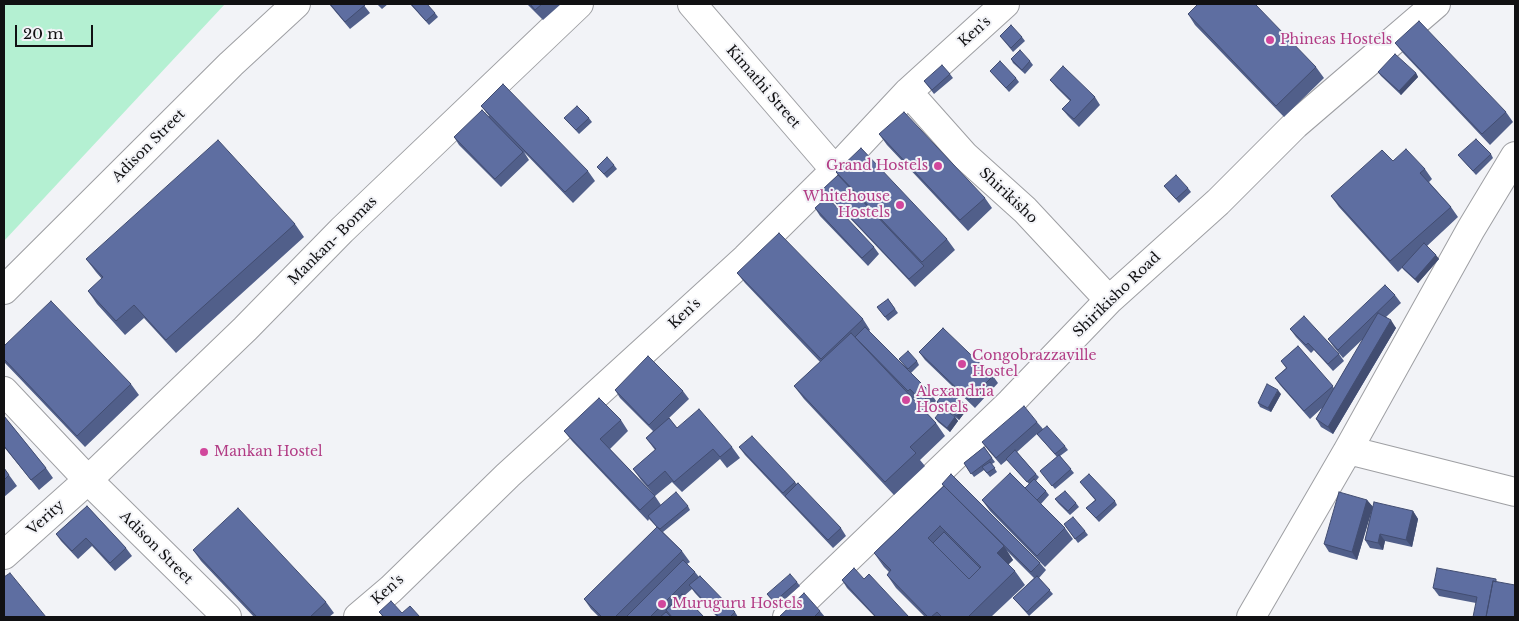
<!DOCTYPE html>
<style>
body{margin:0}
#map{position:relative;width:1519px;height:621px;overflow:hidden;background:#f2f3f7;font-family:"Libre Baskerville",serif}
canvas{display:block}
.frame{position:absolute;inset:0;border:5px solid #111113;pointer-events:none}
.scale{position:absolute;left:15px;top:25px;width:78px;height:22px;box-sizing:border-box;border:2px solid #111113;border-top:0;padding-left:6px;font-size:15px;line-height:18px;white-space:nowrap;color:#111113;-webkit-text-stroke:4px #f2f3f7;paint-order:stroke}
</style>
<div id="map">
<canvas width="1519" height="621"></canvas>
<div class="frame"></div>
<div class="scale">20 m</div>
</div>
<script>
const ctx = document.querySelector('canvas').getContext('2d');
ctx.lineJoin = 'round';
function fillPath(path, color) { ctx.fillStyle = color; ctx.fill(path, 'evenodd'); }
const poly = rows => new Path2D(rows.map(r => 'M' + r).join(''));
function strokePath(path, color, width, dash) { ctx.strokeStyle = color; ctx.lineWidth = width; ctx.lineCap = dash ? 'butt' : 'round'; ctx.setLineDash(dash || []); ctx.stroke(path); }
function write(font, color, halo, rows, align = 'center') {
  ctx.font = font + ' "Libre Baskerville",serif'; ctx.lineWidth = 4; ctx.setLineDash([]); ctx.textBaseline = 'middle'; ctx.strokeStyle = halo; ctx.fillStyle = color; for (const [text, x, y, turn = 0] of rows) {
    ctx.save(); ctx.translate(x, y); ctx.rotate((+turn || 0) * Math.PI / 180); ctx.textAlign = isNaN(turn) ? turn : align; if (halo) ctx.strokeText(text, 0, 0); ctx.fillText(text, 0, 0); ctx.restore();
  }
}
const green = poly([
 [4,4,225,4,4,241]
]);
const minor = poly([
 [692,4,835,170],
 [908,92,965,156,1025,210,1109,300],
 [4,290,231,64,296,4],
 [4,391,88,480,227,617],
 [1348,450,1515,492],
 [4,555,88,480,245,329,342,230,579,4],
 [358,617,391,589,508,475,746,258,835,170,908,92,1005,4],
 [787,617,1011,402,1109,300,1218,202,1295,125,1436,4],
 [1251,617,1348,450,1471,229,1515,156]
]);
const wall = poly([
 [329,4,363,4,370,13,350,29],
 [377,4,388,4,382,9],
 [410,4,435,13,438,17,429,25],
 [527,4,561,4,543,20],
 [1188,14,1316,67,1324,78,1284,117,1195,25],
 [1000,36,1022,37,1025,41,1013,52],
 [1395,43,1506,112,1513,122,1490,145,1403,53],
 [1011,59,1030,61,1033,65,1025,74,1013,63],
 [990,71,1016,78,1019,82,1009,92],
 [1378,72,1416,73,1418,77,1401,95,1381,76],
 [950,74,953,78,934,94,924,81],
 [1050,80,1095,97,1100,105,1079,127,1068,116,1062,109,1070,101,1056,87],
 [481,106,588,171,595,181,573,203,524,152,529,160,501,187,459,145,454,137,489,116],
 [564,118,589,118,592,122,579,134],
 [879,134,985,198,992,208,968,231,887,145],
 [1491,154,1493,158,1476,175,1458,155],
 [1393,161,1425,169,1432,179,1429,182,1451,207,1458,217,1427,246,1439,259,1418,283,1405,271,1402,268,1398,272,1339,207,1331,196],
 [614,165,617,169,607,178,597,167],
 [836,172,947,239,955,250,915,287,829,196,823,189,838,175],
 [1164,186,1188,188,1191,192,1179,203],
 [815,208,874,247,879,254,868,266,820,216],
 [295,224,304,237,176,353,144,318,125,335,97,304,88,291,102,279,96,272,86,259],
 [737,273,863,319,870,330,869,331,931,393,936,401,928,409,915,397,913,399,936,423,945,436,920,460,925,466,894,495,804,399,794,386,820,362,745,283],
 [1395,295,1401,303,1386,317,1396,328,1333,434,1321,427,1316,419,1322,408,1310,419,1280,385,1275,378,1286,368,1281,361,1298,346,1334,388,1364,338,1343,358,1333,346,1328,339],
 [888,299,898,313,888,321,877,307],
 [1290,329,1339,354,1344,361,1333,371,1314,350,1311,353,1296,337],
 [4,346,131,384,139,395,85,447,5,363,4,362],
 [919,352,993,376,998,383,975,408,925,360],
 [899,359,917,361,919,365,911,373],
 [615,390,683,391,689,399,669,418,677,428,732,447,740,458,727,468,720,459,682,492,672,482,655,496,641,480,633,469,655,450,646,438,653,431,620,398],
 [1281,394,1271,412,1260,407,1258,403],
 [937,402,965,404,968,408,959,420,940,405],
 [4,416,46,468,53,478,39,490,4,447],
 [955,417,958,421,950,432,938,422,935,418],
 [621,420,628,431,610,449,655,496,661,505,688,506,690,510,663,532,682,551,690,562,687,564,695,572,699,577,735,612,738,617,717,617,695,593,692,589,684,596,704,617,599,617,591,609,584,599,657,527,649,519,648,521,572,441,564,431],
 [1037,422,1043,429,1065,446,1068,450,1060,456,1074,473,1055,489,1040,471,1057,457,1037,434,1017,452,1036,474,1039,477,1036,481,1046,491,1049,495,1041,504,1065,528,1073,539,1045,567,990,511,982,500,1025,488,1029,484,1007,460,1001,465,988,450,982,442],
 [739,447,795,482,841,528,846,536,833,548,745,455],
 [984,447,995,462,992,464,997,472,990,477,984,470,974,477,964,463],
 [4,468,17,486,4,497],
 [1080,482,1115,501,1117,505,1099,522,1086,508,1095,500],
 [942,484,1040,563,1046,570,1039,578,1053,594,1029,616,1013,598,1034,578,1006,550,1013,560,1008,564,1015,571,1025,585,991,617,925,617,896,588,887,575,889,572,884,567,874,553,943,486],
 [1055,499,1076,503,1079,507,1070,515,1058,503],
 [1367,500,1373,507,1413,511,1418,519,1412,547,1385,541,1383,550,1370,548,1365,540,1372,508,1357,560,1329,552,1324,544],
 [87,506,126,548,132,556,115,571,92,546,78,559,61,541,56,534],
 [1064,524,1085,531,1088,535,1078,543],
 [193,550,326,602,334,613,329,617,254,617,201,561],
 [864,579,909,617,875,617,847,588,842,580],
 [797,582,800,586,777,606,767,594],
 [1499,582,1476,603,1439,596,1433,588],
 [820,611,825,617,779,617]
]);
const shadedWall = poly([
 [1416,73,1418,77,1401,95,1399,91],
 [1436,255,1439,259,1418,283,1415,279],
 [1391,320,1396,328,1333,434,1328,427],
 [1278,390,1281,394,1271,412,1268,408],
 [965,404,968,408,959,420,957,416],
 [955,417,958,421,950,432,947,428],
 [1367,500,1373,507,1357,560,1352,552],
 [1413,511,1418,519,1412,547,1406,540],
 [1380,534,1385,541,1383,550,1378,543],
 [1004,546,1013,560,1006,567,997,553]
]);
const building = poly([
 [330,4,363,4,365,5,345,22,330,4],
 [411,4,427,4,435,13,426,21,411,4],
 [530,4,542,4,535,10,530,4],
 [1198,4,1255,4,1316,67,1276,106,1188,14,1198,4],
 [1419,21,1506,112,1482,134,1395,43,1419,21],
 [1011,25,1022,37,1011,48,1000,36,1011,25],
 [1020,50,1030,61,1022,70,1011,59,1020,50],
 [1395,54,1416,73,1399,91,1378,72,1395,54],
 [1000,61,1016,78,1006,88,990,71,1000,61],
 [942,65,950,74,932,90,924,81,942,65],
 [1063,66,1095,97,1074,119,1062,109,1071,100,1050,80,1063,66],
 [503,84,588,171,565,192,481,106,503,84],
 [577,106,589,118,576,130,564,118,577,106],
 [482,110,523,152,495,179,454,137,482,110],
 [904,112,985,198,960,220,879,134,904,112],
 [1476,139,1491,154,1473,171,1458,155,1476,139],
 [218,140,295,224,166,340,134,305,116,321,88,291,103,277,86,259,218,140],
 [861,148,947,239,922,262,836,172,861,148],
 [1406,149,1425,169,1420,173,1451,207,1390,261,1331,196,1382,150,1393,161,1406,149],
 [607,157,614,165,604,174,597,167,607,157],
 [838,175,924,266,909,279,823,189,838,175],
 [1176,175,1188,188,1176,199,1164,186,1176,175],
 [827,197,874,247,862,258,815,208,827,197],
 [779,233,863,319,821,359,737,273,779,233],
 [1424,243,1436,255,1415,279,1402,267,1424,243],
 [1385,285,1395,295,1338,350,1328,339,1385,285],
 [888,299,895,309,885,317,877,307,888,299],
 [51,301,131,384,77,436,4,359,4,346,51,301],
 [1378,313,1391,320,1328,427,1316,419,1378,313],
 [1304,316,1339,354,1328,364,1308,343,1306,345,1290,329,1304,316],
 [865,327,931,393,922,402,910,389,908,391,855,337,865,327],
 [943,328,993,376,969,400,919,352,943,328],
 [851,333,936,423,910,447,916,453,885,482,794,386,851,333],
 [1298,346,1333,386,1304,411,1275,378,1287,368,1281,361,1298,346],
 [908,351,917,361,908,369,899,359,908,351],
 [648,356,683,391,649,425,615,390,648,356],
 [1267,384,1278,390,1268,408,1258,403,1267,384],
 [946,390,965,404,957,416,937,402,946,390],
 [599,398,621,420,600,439,655,496,640,510,564,431,599,398],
 [1024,406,1037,422,996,458,982,442,1024,406],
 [943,408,955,417,947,428,935,418,943,408],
 [699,409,732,447,720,457,713,449,674,482,665,471,648,486,633,469,656,449,646,438,669,418,677,428,699,409],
 [4,416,46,468,31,480,4,446,4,416],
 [1047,426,1065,446,1055,454,1037,434,1047,426],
 [752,436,795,482,783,493,739,447,752,436],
 [984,447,992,458,971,474,964,463,984,447],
 [1015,450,1036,474,1027,482,1006,459,1015,450],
 [1059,455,1071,469,1052,486,1040,471,1059,455],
 [990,462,995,468,987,473,982,467,990,462],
 [4,468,9,475,4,480,4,468],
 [1010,473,1065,528,1037,556,982,500,1010,473],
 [951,474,1040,563,1031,572,942,484,951,474],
 [1089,474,1115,501,1096,518,1086,508,1096,500,1080,482,1089,474],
 [1034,479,1046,491,1037,500,1025,488,1034,479],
 [798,483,841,528,828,540,785,496,798,483],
 [944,486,1004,546,997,553,1015,571,968,617,942,617,937,612,931,617,928,617,887,575,891,570,874,553,944,486],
 [940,526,981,567,969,579,928,538,940,526],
 [1065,491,1076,503,1068,511,1055,499,1065,491],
 [676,492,688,506,660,529,657,527,648,516,676,492],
 [1339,492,1367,500,1352,552,1324,544,1339,492],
 [1374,502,1413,511,1406,540,1380,534,1378,543,1365,540,1374,502],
 [87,506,126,548,110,563,86,538,72,551,56,534,87,506],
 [238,508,326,602,310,617,257,617,193,550,238,508],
 [1073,517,1085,531,1075,539,1064,524,1073,517],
 [657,527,682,551,615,617,602,617,584,599,657,527],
 [944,532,980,568,969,579,933,543,944,532],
 [683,560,695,572,650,617,626,617,683,560],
 [854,568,864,579,869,574,909,617,876,617,842,580,854,568],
 [1437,568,1496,579,1496,582,1493,581,1486,617,1473,617,1477,597,1433,588,1437,568],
 [10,573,46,617,4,617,4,577,10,573],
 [790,574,797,582,774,602,767,594,790,574],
 [700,576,735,612,730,617,719,617,689,585,700,576],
 [1037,576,1050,590,1027,612,1013,598,1037,576],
 [1493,581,1515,585,1515,617,1486,617,1493,581],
 [804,593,820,611,814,617,779,617,804,593],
 [682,594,704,617,672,617,666,610,682,594],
 [391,601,402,613,410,606,420,617,384,617,379,612,391,601],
 [666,612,671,617,660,617,666,612]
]);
const markers = [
 [1270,40,5,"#d1479c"],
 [938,166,5,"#d1479c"],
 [900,205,5,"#d1479c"],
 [962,364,5,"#d1479c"],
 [906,400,5,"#d1479c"],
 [204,452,5,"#d1479c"],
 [662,604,5,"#d1479c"]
];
const streetNames = [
 ["Ken's",975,32,-42],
 ["Kimathi Street",763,87,49],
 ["Adison Street",149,146,-45],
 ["Shirikisho",1008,196,43],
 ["Mankan- Bomas",333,241,-45],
 ["Shirikisho Road",1117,295,-44],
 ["Ken's",685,314,-43],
 ["Verity",46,518,-42],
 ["Adison Street",156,548,45],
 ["Ken's",388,590,-42]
];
const hotelNames = [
 ["Phineas Hostels",1280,40],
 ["Grand Hostels",928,166,"right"],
 ["Whitehouse",890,197,"right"],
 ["Hostels",890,213,"right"],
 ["Congobrazzaville",972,356],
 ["Hostel",972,372],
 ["Alexandria",916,392],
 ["Hostels",916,408],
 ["Mankan Hostel",214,452],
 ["Muruguru Hostels",672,604]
];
fillPath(green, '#b4f0d2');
strokePath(minor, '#9e9fa3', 30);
strokePath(minor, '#fff', 28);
fillPath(wall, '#515f8a');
fillPath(shadedWall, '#424d71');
fillPath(building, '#5e6ea1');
strokePath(building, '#424d71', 1);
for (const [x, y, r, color] of markers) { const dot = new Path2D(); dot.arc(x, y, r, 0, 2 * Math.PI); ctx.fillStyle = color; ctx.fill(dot); strokePath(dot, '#f2f3f7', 2); }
write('14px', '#111113', '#f2f3f7', streetNames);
write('14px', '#b23c85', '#f2f3f7', hotelNames, 'left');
</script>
